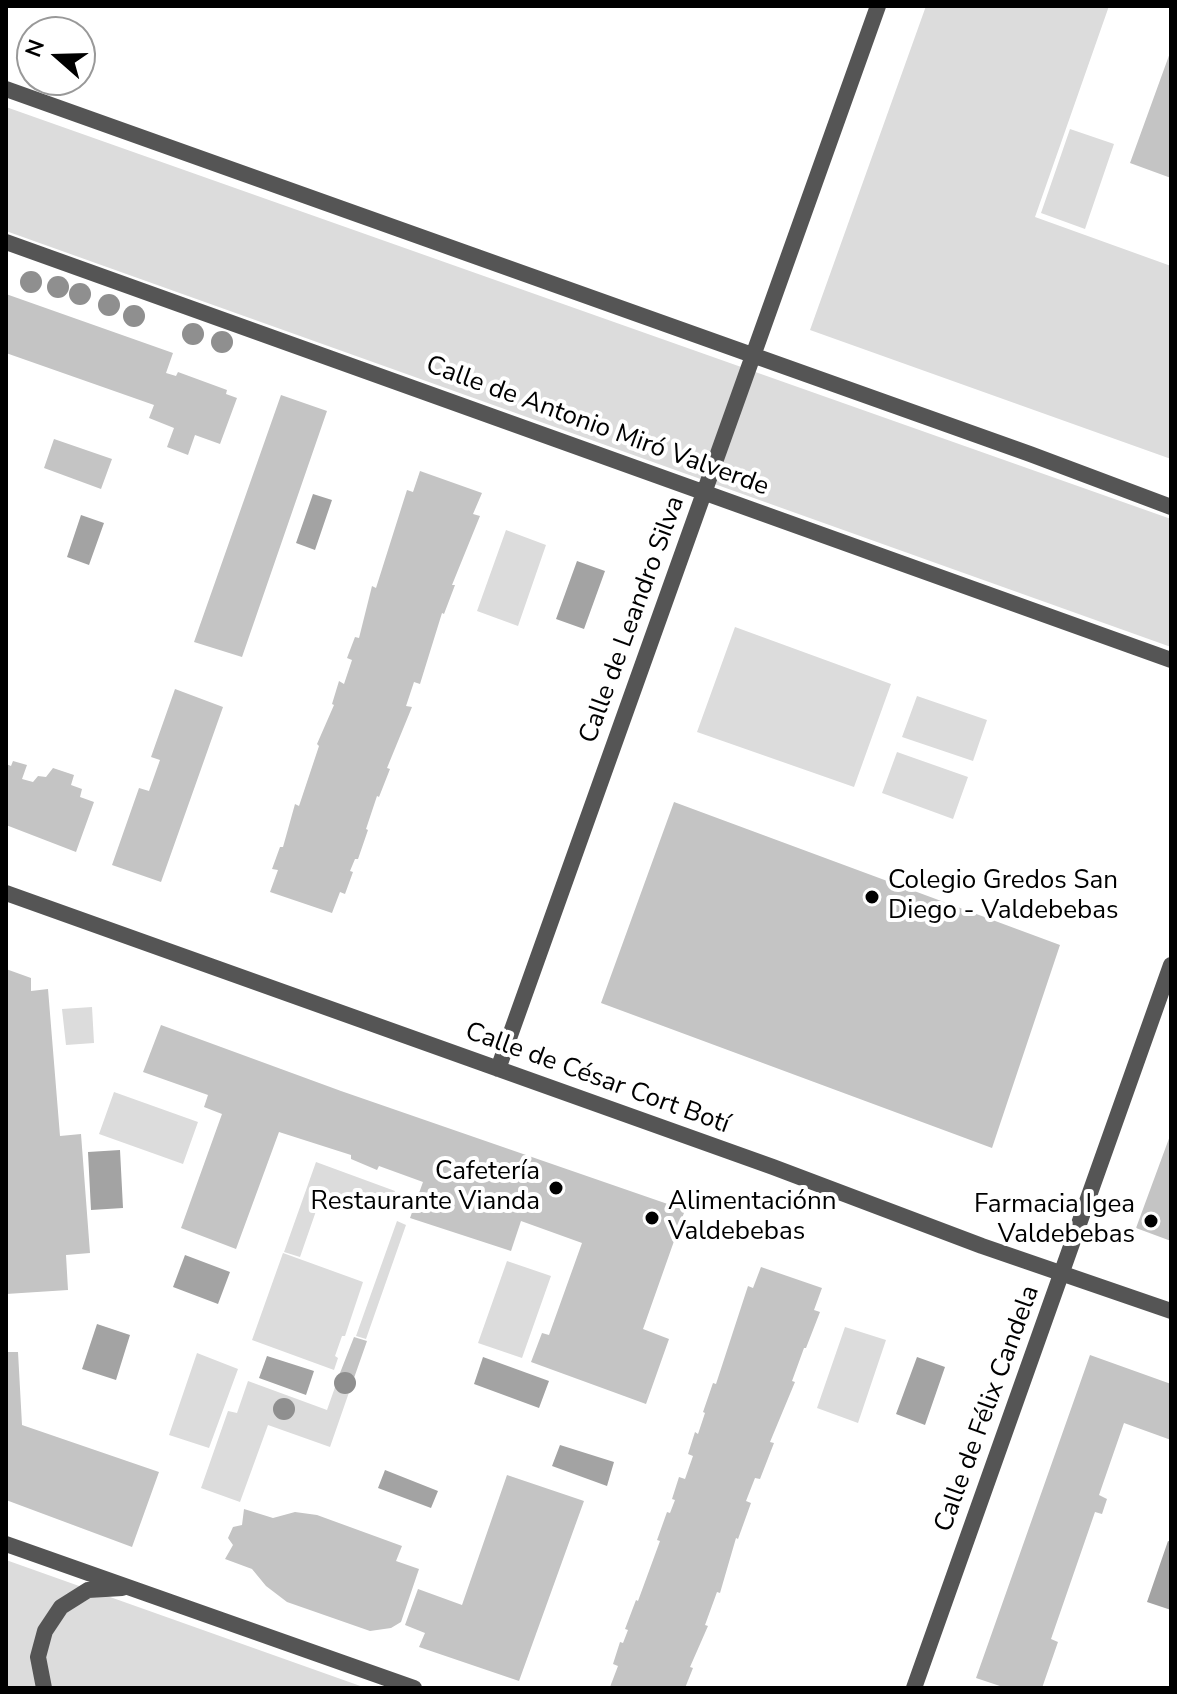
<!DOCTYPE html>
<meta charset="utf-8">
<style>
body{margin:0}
#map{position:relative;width:1177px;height:1694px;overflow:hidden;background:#fff;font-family:"Nunito Sans",sans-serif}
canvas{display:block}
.frame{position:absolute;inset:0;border:8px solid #000;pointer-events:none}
.north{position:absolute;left:16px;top:16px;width:80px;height:80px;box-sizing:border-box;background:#fff;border:2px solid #999;border-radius:50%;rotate:290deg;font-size:22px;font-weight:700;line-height:32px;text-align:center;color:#000}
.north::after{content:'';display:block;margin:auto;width:28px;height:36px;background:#000;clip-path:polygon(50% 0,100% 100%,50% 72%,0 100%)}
</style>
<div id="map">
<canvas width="1177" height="1694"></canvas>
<div class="frame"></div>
<div class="north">N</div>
</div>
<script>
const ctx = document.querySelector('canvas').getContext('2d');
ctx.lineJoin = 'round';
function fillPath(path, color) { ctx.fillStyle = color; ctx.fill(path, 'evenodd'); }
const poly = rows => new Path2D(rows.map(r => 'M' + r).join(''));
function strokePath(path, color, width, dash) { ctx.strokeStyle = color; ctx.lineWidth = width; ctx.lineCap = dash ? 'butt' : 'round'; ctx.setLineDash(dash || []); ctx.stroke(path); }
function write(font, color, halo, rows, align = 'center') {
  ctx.font = font + ' "Nunito Sans",sans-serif'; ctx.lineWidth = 8; ctx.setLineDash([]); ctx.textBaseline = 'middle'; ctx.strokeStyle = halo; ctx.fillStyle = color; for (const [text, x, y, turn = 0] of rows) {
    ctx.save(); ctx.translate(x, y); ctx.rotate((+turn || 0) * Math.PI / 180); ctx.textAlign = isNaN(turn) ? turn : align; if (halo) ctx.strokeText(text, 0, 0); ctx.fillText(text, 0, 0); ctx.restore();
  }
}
const green = poly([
 [926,6,1109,6,1035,217,1171,266,1171,459,810,330],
 [6,107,1171,519,1171,647,6,231],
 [1070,129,1114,144,1085,229,1041,213],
 [506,530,546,545,518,626,477,611],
 [735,627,891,684,854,787,697,732],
 [917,696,987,720,973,761,902,737],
 [897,752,968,777,953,819,882,793],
 [92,1007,94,1043,66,1045,62,1009],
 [114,1092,198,1122,183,1164,99,1134],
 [316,1162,395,1191,388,1211,323,1191,300,1257,284,1252],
 [397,1221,406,1225,366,1339,356,1336],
 [283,1253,363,1282,345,1336,342,1336,335,1356,338,1358,334,1370,252,1340],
 [507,1261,551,1276,522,1358,478,1343],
 [845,1327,886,1340,858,1423,817,1408],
 [197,1353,238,1369,209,1448,169,1435],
 [340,1373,354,1378,330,1447,268,1425,240,1502,201,1488,228,1411,237,1413,248,1381,327,1410],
 [6,1560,366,1688,13,1688,6,1685]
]);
const water = poly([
 [313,494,332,500,315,550,296,543],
 [81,515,104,523,89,565,67,557],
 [577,561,605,571,584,629,556,619],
 [120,1150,123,1208,91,1210,88,1152],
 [185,1255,230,1272,218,1304,173,1287],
 [97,1324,130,1335,116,1380,82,1369],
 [267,1356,314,1371,306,1395,259,1378],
 [483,1357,549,1381,539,1408,474,1384],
 [917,1357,945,1367,925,1425,896,1414],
 [560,1445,614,1462,607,1486,552,1466],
 [385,1470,438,1491,431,1508,378,1488],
 [1168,1541,1171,1542,1171,1610,1147,1602]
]);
const building = poly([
 [1171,50,1171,178,1130,163],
 [6,294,173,353,166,373,176,376,178,372,227,390,226,394,237,398,220,444,195,435,188,455,167,447,174,428,149,418,154,405,6,353],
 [281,395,327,411,242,657,194,642],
 [54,439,112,459,101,489,44,468],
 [420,471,482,493,473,514,480,516,452,585,455,585,444,614,442,613,420,684,414,682,406,706,412,707,387,768,390,769,379,797,377,796,366,829,368,830,358,859,355,859,350,871,353,872,345,894,340,892,332,913,270,892,278,870,272,869,280,847,283,847,295,804,299,806,319,746,317,744,334,705,332,704,339,681,344,684,352,660,347,658,355,637,359,638,372,586,376,588,407,490,413,492],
 [175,689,223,707,161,882,112,865,139,788,149,791,160,760,151,757],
 [13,761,27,765,22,779,33,782,38,776,46,777,53,768,74,775,71,785,82,789,80,797,94,802,76,852,6,825,6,764,11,766],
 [674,802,1060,945,992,1148,601,1003],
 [6,969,31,978,31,991,48,989,60,1136,81,1134,90,1253,66,1255,68,1290,6,1294],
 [161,1025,341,1091,685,1210,643,1329,669,1339,646,1404,531,1362,542,1333,549,1335,582,1243,521,1221,511,1251,410,1218,423,1182,379,1166,377,1170,351,1159,351,1155,279,1132,236,1249,181,1228,222,1114,204,1107,208,1095,143,1072],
 [1171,1133,1171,1241,1136,1228],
 [761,1267,822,1288,814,1310,820,1312,806,1348,804,1348,792,1381,795,1382,770,1442,774,1443,760,1479,755,1478,746,1501,751,1503,738,1539,736,1538,720,1593,717,1592,705,1625,708,1626,690,1667,693,1668,685,1688,610,1687,618,1666,613,1664,620,1642,623,1643,628,1630,625,1629,636,1600,638,1601,660,1541,657,1540,667,1512,670,1513,675,1500,672,1499,679,1477,685,1479,693,1456,688,1454,695,1432,698,1434,705,1413,703,1412,713,1383,716,1384,748,1286,753,1288],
 [354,1337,367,1341,354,1378,340,1373],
 [6,1352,18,1352,22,1425,159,1472,132,1547,6,1500],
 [1090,1355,1171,1384,1171,1440,1124,1423,1099,1495,1107,1499,1102,1514,1095,1512,1051,1639,1058,1642,1042,1688,1006,1688,976,1678],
 [507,1475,584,1501,519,1681,419,1647,425,1633,405,1625,418,1589,462,1605],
 [244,1509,273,1518,295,1512,317,1515,402,1546,396,1561,419,1569,401,1622,391,1628,370,1631,287,1602,266,1586,252,1569,225,1559,233,1545,228,1538,233,1527,242,1525]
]);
const minor = poly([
 [6,89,1030,454,1171,507],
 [6,242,1171,660],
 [6,893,773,1167,982,1246,1171,1311],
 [498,1069,878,6],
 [6,1544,414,1688],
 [44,1688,38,1657,45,1631,61,1607,88,1590,122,1588],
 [914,1688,1171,965]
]);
const trees = [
 [31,282],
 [58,287],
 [80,294],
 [109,305],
 [134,316],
 [193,334],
 [222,342],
 [345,1383],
 [284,1409]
];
const markers = [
 [872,897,8,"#000"],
 [556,1188,8,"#000"],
 [652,1218,8,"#000"],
 [1151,1221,8,"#000"]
];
const streetNames = [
 ["Calle de Antonio Miró Valverde",597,427,20],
 ["Calle de Leandro Silva",633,620,-70],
 ["Calle de César Cort Botí",597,1079,20],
 ["Calle de Félix Candela",988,1409,-70]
];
const poiNames = [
 ["Colegio Gredos San",888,882],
 ["Diego - Valdebebas",888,912],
 ["Cafetería",540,1173,"right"],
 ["Restaurante Vianda",540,1203,"right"],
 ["Alimentaciónn",668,1203],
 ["Valdebebas",668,1233],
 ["Farmacia Igea",1135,1206,"right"],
 ["Valdebebas",1135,1236,"right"]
];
fillPath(green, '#dcdcdc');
fillPath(water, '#a3a3a3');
fillPath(building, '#c4c4c4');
strokePath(minor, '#555', 16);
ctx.fillStyle = '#8f8f8f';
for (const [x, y] of trees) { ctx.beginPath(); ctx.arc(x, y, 11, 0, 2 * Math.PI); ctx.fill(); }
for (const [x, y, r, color] of markers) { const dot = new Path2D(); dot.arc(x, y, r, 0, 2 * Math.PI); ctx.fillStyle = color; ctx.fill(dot); strokePath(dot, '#fff', 3); }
write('26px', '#000', '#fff', streetNames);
write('26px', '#000', '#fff', poiNames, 'left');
</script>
